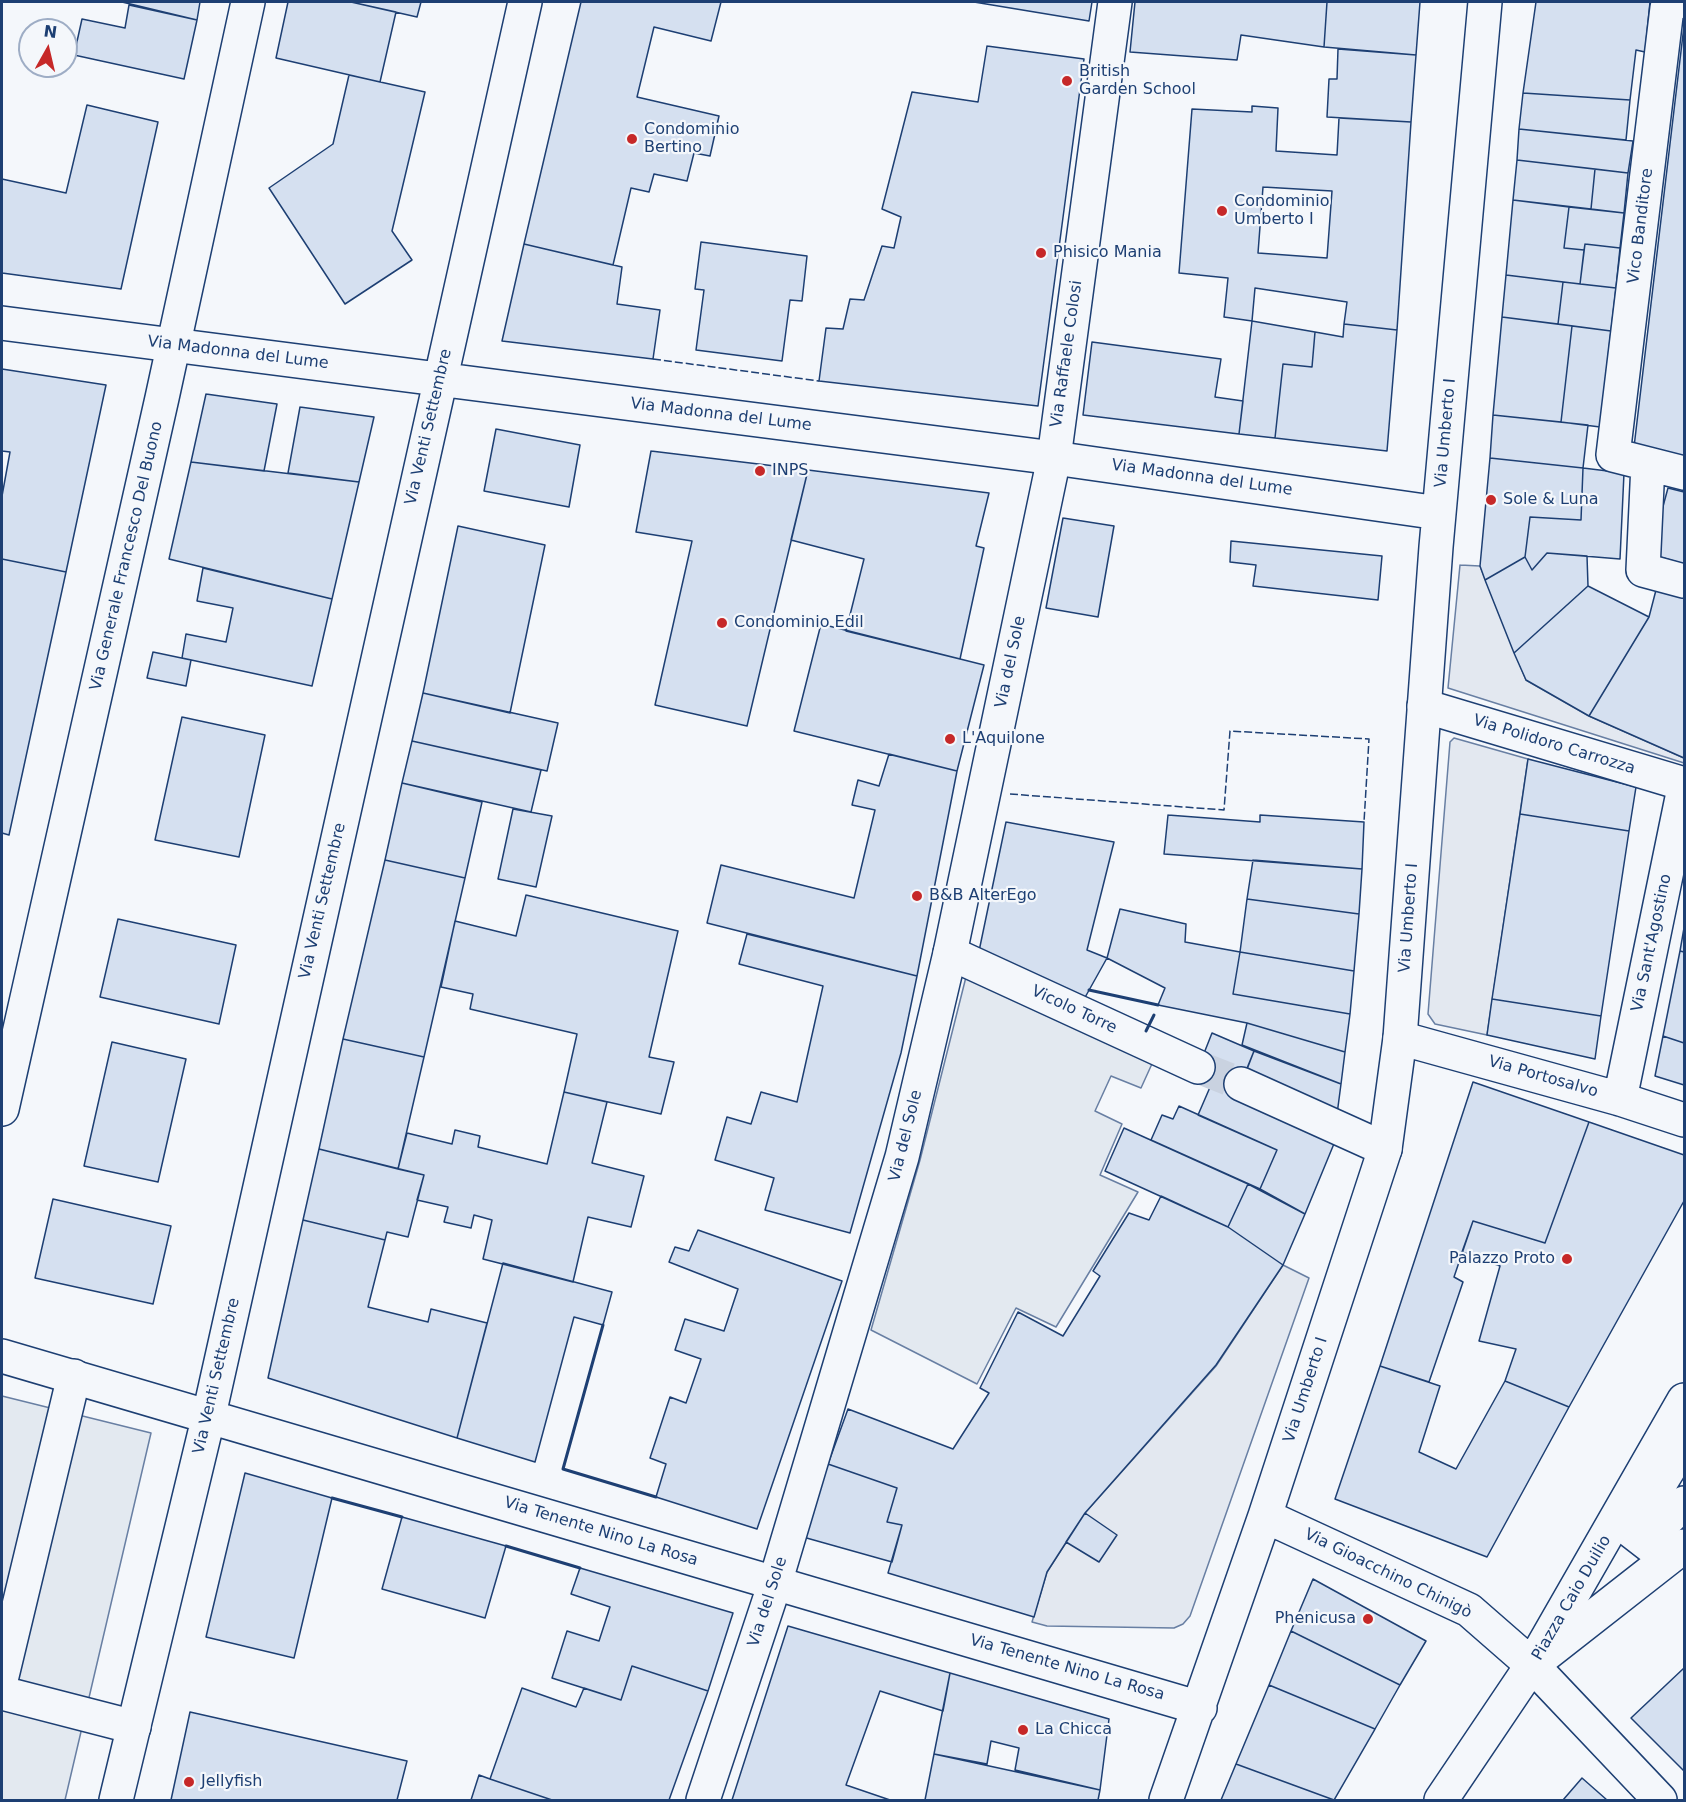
<!DOCTYPE html>
<meta charset="utf-8">
<style>
body{margin:0}
#map{position:relative;width:1686px;height:1802px;overflow:hidden;background:#f4f7fb;font-family:"DejaVu Sans",sans-serif}
canvas{display:block}
.frame{position:absolute;inset:0;border:3px solid #1d3f73;pointer-events:none}
.north{position:absolute;left:18px;top:18px;width:60px;height:60px;box-sizing:border-box;background:#f4f7fb;border:2px solid #9eadc5;border-radius:50%;rotate:8deg;font-size:16px;font-weight:700;line-height:24px;text-align:center;color:#1d3f73}
.north::after{content:'';display:block;margin:auto;width:21px;height:27px;background:#c62828;clip-path:polygon(50% 0,100% 100%,50% 72%,0 100%)}
</style>
<div id="map">
<canvas width="1686" height="1802"></canvas>
<div class="frame"></div>
<div class="north">N</div>
</div>
<script>
const ctx = document.querySelector('canvas').getContext('2d');
ctx.lineJoin = 'round';
function fillPath(path, color) { ctx.fillStyle = color; ctx.fill(path, 'evenodd'); }
const poly = rows => new Path2D(rows.map(r => 'M' + r).join(''));
function strokePath(path, color, width, dash) { ctx.strokeStyle = color; ctx.lineWidth = width; ctx.lineCap = dash ? 'butt' : 'round'; ctx.setLineDash(dash || []); ctx.stroke(path); }
function write(font, color, halo, rows, align = 'center') {
  ctx.font = font + ' "DejaVu Sans",sans-serif'; ctx.lineWidth = 4.5; ctx.setLineDash([]); ctx.textBaseline = 'middle'; ctx.strokeStyle = halo; ctx.fillStyle = color; for (const [text, x, y, turn = 0] of rows) {
    ctx.save(); ctx.translate(x, y); ctx.rotate((+turn || 0) * Math.PI / 180); ctx.textAlign = isNaN(turn) ? turn : align; if (halo) ctx.strokeText(text, 0, 0); ctx.fillText(text, 0, 0); ctx.restore();
  }
}
const green = poly([
 [968,969,1156,1055,1141,1088,1111,1076,1095,1111,1122,1124,1100,1175,1138,1192,1056,1327,1016,1308,977,1384,871,1330,920,1160,968,969],
 [2,1396,151,1433,65,1800,2,1800,2,1396]
]);
const parking = poly([
 [1460,565,1480,566,1526,680,1589,716,1684,758,1684,763,1448,688,1460,565],
 [1454,738,1528,759,1487,1035,1435,1024,1428,1014,1450,742,1454,738],
 [1283,1265,1309,1278,1190,1616,1183,1624,1174,1628,1047,1626,1032,1622,1047,1572,1085,1513,1216,1366,1283,1265]
]);
const building = poly([
 [122,2,200,2,197,20,122,2],
 [288,2,351,2,396,12,380,82,276,58,288,2],
 [351,2,421,2,417,17,351,2],
 [581,2,721,2,711,41,654,27,637,97,719,116,710,156,694,153,687,181,654,174,649,192,631,188,613,265,524,244,581,2],
 [974,2,1092,2,1089,21,974,2],
 [1135,2,1327,2,1324,47,1241,35,1237,60,1130,52,1135,2],
 [1327,2,1420,2,1416,55,1324,47,1327,2],
 [1536,2,1650,2,1645,52,1636,50,1630,100,1523,93,1536,2],
 [129,5,197,20,184,79,74,55,82,19,125,28,129,5],
 [1684,26,1684,457,1634,447,1684,26],
 [987,46,1084,59,1038,406,819,381,826,328,843,329,850,299,864,300,882,246,894,248,901,217,882,209,912,92,978,102,987,46],
 [1338,49,1416,55,1411,122,1327,117,1329,79,1337,79,1338,49],
 [349,75,425,92,392,231,412,260,345,304,269,188,333,144,349,75],
 [1523,93,1630,100,1626,140,1519,129,1523,93],
 [87,105,158,122,121,289,2,273,2,179,66,193,87,105],
 [1252,106,1278,108,1276,151,1337,155,1339,118,1411,122,1397,330,1344,324,1347,302,1255,288,1252,321,1224,317,1228,278,1179,273,1192,109,1252,112,1252,106],
 [1263,187,1332,191,1327,258,1258,253,1263,187],
 [1519,129,1633,141,1628,173,1517,160,1519,129],
 [1517,160,1595,169,1591,209,1513,200,1517,160],
 [1595,169,1628,173,1624,213,1591,209,1595,169],
 [1513,200,1569,207,1564,248,1584,250,1580,284,1506,275,1513,200],
 [1569,207,1624,213,1620,248,1585,244,1584,250,1564,248,1569,207],
 [701,242,807,256,802,301,790,300,782,361,696,350,704,290,695,289,701,242],
 [524,244,622,267,617,304,660,310,653,359,502,341,524,244],
 [1585,244,1620,248,1616,288,1580,284,1585,244],
 [1506,275,1563,282,1558,324,1502,317,1506,275],
 [1563,282,1616,288,1611,331,1558,324,1563,282],
 [1502,317,1572,326,1561,422,1493,415,1502,317],
 [1252,321,1315,332,1312,367,1283,364,1275,438,1239,434,1252,321],
 [1344,324,1397,330,1387,451,1275,438,1283,364,1312,367,1315,332,1343,337,1344,324],
 [1572,326,1611,331,1600,427,1561,422,1572,326],
 [1092,342,1221,359,1215,397,1243,401,1239,434,1083,415,1092,342],
 [2,369,106,385,66,572,2,559,2,496,10,452,2,451,2,369],
 [206,394,277,404,264,471,191,462,206,394],
 [300,407,374,417,359,482,288,473,300,407],
 [1493,415,1588,425,1583,468,1490,458,1493,415],
 [496,429,580,445,569,507,484,491,496,429],
 [651,451,808,470,747,726,655,705,692,541,636,532,651,451],
 [1490,458,1583,468,1581,520,1530,517,1525,557,1485,580,1480,566,1490,458],
 [191,462,359,482,332,599,169,559,191,462],
 [1583,468,1624,473,1620,559,1547,553,1532,570,1525,557,1530,517,1581,520,1583,468],
 [808,470,989,493,976,546,984,548,960,659,846,631,864,559,791,540,808,470],
 [1668,488,1684,492,1684,564,1650,554,1668,488],
 [1063,518,1114,526,1098,617,1046,608,1063,518],
 [458,526,545,545,510,713,423,693,458,526],
 [1231,541,1382,556,1378,600,1253,586,1256,565,1230,562,1231,541],
 [1547,553,1587,556,1588,586,1514,653,1485,580,1525,557,1532,570,1547,553],
 [2,559,66,572,9,835,2,833,2,559],
 [203,568,332,599,312,686,182,658,186,634,226,642,233,608,197,601,203,568],
 [1588,586,1649,617,1589,716,1526,680,1514,653,1588,586],
 [1656,590,1684,598,1684,758,1589,716,1649,617,1656,590],
 [821,624,984,665,957,771,794,731,821,624],
 [153,652,191,660,186,686,147,678,153,652],
 [423,693,558,723,547,771,412,741,423,693],
 [182,717,265,735,239,857,155,840,182,717],
 [412,741,541,770,531,812,402,783,412,741],
 [889,754,957,771,917,976,707,923,721,865,854,898,875,810,852,805,858,780,879,786,889,754],
 [1528,759,1636,787,1629,831,1520,814,1528,759],
 [402,783,482,802,465,878,385,860,402,783],
 [513,809,552,816,536,887,498,879,513,809],
 [1520,814,1629,831,1601,1016,1492,999,1520,814],
 [1168,815,1260,822,1260,815,1364,822,1362,869,1164,854,1168,815],
 [1006,822,1114,842,1087,950,1107,958,1083,1001,978,956,1006,822],
 [385,860,465,878,424,1057,343,1039,385,860],
 [1253,860,1362,869,1359,914,1247,899,1253,860],
 [526,895,678,931,649,1057,674,1062,661,1114,564,1092,577,1034,470,1009,473,994,441,987,455,921,516,936,526,895],
 [1247,899,1359,914,1354,971,1240,952,1247,899],
 [1120,909,1186,924,1185,942,1240,952,1233,994,1350,1014,1345,1052,1247,1023,1158,1005,1165,988,1107,958,1120,909],
 [118,919,236,945,219,1024,100,997,118,919],
 [1684,928,1684,952,1680,951,1684,928],
 [747,934,917,976,901,1053,850,1233,765,1210,774,1178,715,1160,727,1117,751,1124,761,1092,797,1102,823,986,739,964,747,934],
 [1680,951,1684,952,1684,1043,1663,1036,1680,951],
 [1240,952,1354,971,1350,1014,1233,994,1240,952],
 [1492,999,1601,1016,1595,1059,1487,1035,1492,999],
 [1247,1023,1345,1052,1341,1084,1242,1045,1247,1023],
 [1212,1033,1254,1051,1239,1088,1197,1071,1212,1033],
 [1663,1036,1684,1043,1684,1085,1655,1076,1663,1036],
 [343,1039,424,1057,398,1169,319,1149,343,1039],
 [112,1042,186,1059,158,1182,84,1166,112,1042],
 [1254,1051,1341,1084,1336,1122,1244,1077,1254,1051],
 [1214,1078,1338,1134,1305,1214,1260,1189,1277,1150,1198,1115,1214,1078],
 [1473,1082,1589,1122,1545,1243,1473,1221,1454,1277,1463,1282,1429,1382,1380,1366,1473,1082],
 [564,1092,607,1102,592,1163,644,1176,631,1227,588,1217,573,1282,483,1259,492,1220,474,1215,471,1228,444,1222,448,1207,417,1200,424,1175,398,1169,407,1133,452,1144,455,1130,480,1136,478,1147,547,1164,564,1092],
 [1179,1106,1277,1150,1260,1189,1151,1140,1162,1115,1173,1119,1179,1106],
 [1589,1122,1684,1155,1684,1201,1569,1407,1505,1381,1516,1349,1479,1341,1500,1266,1462,1252,1473,1221,1545,1243,1589,1122],
 [1124,1128,1248,1184,1228,1227,1105,1171,1124,1128],
 [319,1149,424,1175,408,1237,387,1232,385,1240,303,1220,319,1149],
 [1248,1184,1305,1214,1283,1265,1228,1227,1248,1184],
 [1161,1196,1228,1227,1283,1265,1216,1365,1085,1513,1047,1572,1034,1617,888,1573,902,1525,887,1522,897,1488,828,1464,848,1409,953,1449,989,1393,980,1388,1018,1312,1063,1336,1100,1276,1093,1271,1129,1213,1149,1220,1161,1196],
 [53,1199,171,1226,153,1304,35,1278,53,1199],
 [303,1220,385,1240,368,1307,428,1322,431,1309,487,1323,457,1438,268,1378,303,1220],
 [698,1230,842,1281,757,1529,656,1497,666,1464,650,1458,670,1397,686,1403,701,1359,675,1350,685,1319,724,1331,738,1289,669,1262,675,1247,689,1251,698,1230],
 [503,1263,612,1292,603,1325,574,1317,535,1462,457,1438,503,1263],
 [1380,1366,1440,1386,1419,1452,1456,1469,1505,1381,1569,1407,1487,1557,1335,1499,1380,1366],
 [828,1464,897,1488,887,1522,902,1525,892,1562,803,1537,828,1464],
 [245,1473,332,1498,294,1658,206,1637,245,1473],
 [1085,1513,1117,1535,1099,1562,1066,1542,1085,1513],
 [402,1517,506,1546,485,1618,382,1589,402,1517],
 [580,1568,733,1613,708,1691,632,1666,621,1700,552,1678,567,1631,599,1641,610,1607,571,1594,580,1568],
 [1313,1579,1426,1641,1400,1685,1291,1631,1313,1579],
 [788,1626,950,1673,943,1711,880,1691,846,1785,890,1800,732,1800,788,1626],
 [1291,1631,1400,1685,1375,1729,1269,1685,1291,1631],
 [632,1666,708,1691,669,1800,552,1800,490,1779,522,1688,576,1707,584,1688,621,1700,632,1666],
 [1684,1668,1684,1771,1631,1718,1684,1668],
 [950,1673,1109,1719,1100,1790,1015,1770,1019,1748,991,1741,987,1764,934,1754,950,1673],
 [1269,1685,1375,1729,1334,1800,1236,1764,1269,1685],
 [190,1712,407,1761,397,1800,171,1800,190,1712],
 [934,1754,1100,1790,1098,1800,925,1800,934,1754],
 [1236,1764,1334,1800,1221,1800,1236,1764],
 [479,1775,490,1779,552,1800,471,1800,479,1775],
 [1582,1778,1607,1800,1563,1800,1582,1778]
]);
const pedestrianTunnel = poly([
 [1198,1067,1241,1084]
]);
const pedestrian = poly([
 [1424,706,1684,784],
 [950,953,1198,1067],
 [1241,1084,1385,1149],
 [1684,1444,1639,1518,1640,1527,1648,1532,1656,1530,1684,1503],
 [2,1676,74,1376],
 [2,1693,134,1727]
]);
const minor = poly([
 [1677,2,1667,8,1613,455,1684,473],
 [1648,464,1643,570,1684,581],
 [1400,1038,1620,1099,1684,1120],
 [1620,1099,1684,788],
 [2,1109,162,398,248,2],
 [1624,1506,1631,1531,1653,1548,1671,1555],
 [1532,1665,1684,1546],
 [703,1800,775,1583,902,1157,950,953,1054,458,1115,2]
]);
const tertiary = poly([
 [2,323,1054,458,1439,513],
 [2,1356,1200,1708],
 [1265,1516,1469,1610,1532,1665,1660,1800],
 [116,1800,209,1415,525,2],
 [1166,1800,1265,1516,1385,1149,1400,1038,1436,547,1485,2],
 [1441,1800,1532,1665,1684,1400]
]);
const fence = poly([
 [653,359,819,381],
 [1010,794,1224,810,1230,731,1369,739,1364,822]
]);
const wall = poly([
 [1089,990,1158,1005],
 [1146,1031,1154,1015],
 [603,1325,563,1469,656,1497],
 [332,1498,402,1517],
 [506,1546,580,1568]
]);
const markers = [
 [1067,81,6,"#c62828"],
 [632,139,6,"#c62828"],
 [1222,211,6,"#c62828"],
 [1041,253,6,"#c62828"],
 [760,471,6,"#c62828"],
 [1491,500,6,"#c62828"],
 [722,623,6,"#c62828"],
 [950,739,6,"#c62828"],
 [917,896,6,"#c62828"],
 [1567,1259,6,"#c62828"],
 [1368,1619,6,"#c62828"],
 [1023,1730,6,"#c62828"],
 [189,1782,6,"#c62828"]
];
const poiNames = [
 ["British",1079,72],
 ["Garden School",1079,90],
 ["Condominio",644,130],
 ["Bertino",644,148],
 ["Condominio",1234,202],
 ["Umberto I",1234,220],
 ["Phisico Mania",1053,253],
 ["INPS",772,471],
 ["Sole & Luna",1503,500],
 ["Condominio Edil",734,623],
 ["L'Aquilone",962,739],
 ["B&B AlterEgo",929,896],
 ["Palazzo Proto",1555,1259,"right"],
 ["Phenicusa",1356,1619,"right"],
 ["La Chicca",1035,1730],
 ["Jellyfish",201,1782]
];
const streetNames = [
 ["Vico Banditore",1641,226,-83],
 ["Via Madonna del Lume",238,353,7],
 ["Via Raffaele Colosi",1067,354,-82],
 ["Via Madonna del Lume",721,415,7],
 ["Via Venti Settembre",429,427,-77],
 ["Via Umberto I",1446,433,-85],
 ["Via Madonna del Lume",1202,478,8],
 ["Via Generale Francesco Del Buono",127,556,-77],
 ["Via del Sole",1011,662,-78],
 ["Via Polidoro Carrozza",1554,745,17],
 ["Via Venti Settembre",323,901,-77],
 ["Via Umberto I",1409,918,-86],
 ["Via Sant'Agostino",1652,943,-78],
 ["Vicolo Torre",1074,1010,25],
 ["Via Portosalvo",1543,1077,16],
 ["Via del Sole",906,1136,-76],
 ["Via Venti Settembre",217,1376,-77],
 ["Via Umberto I",1306,1390,-72],
 ["Via Tenente Nino La Rosa",601,1532,17],
 ["Via Gioacchino Chinigò",1388,1574,26],
 ["Piazza Caio Duilio",1572,1598,-60],
 ["Via del Sole",768,1602,-72],
 ["Via Tenente Nino La Rosa",1067,1668,16]
];
fillPath(green, '#e3e9f0');
strokePath(green, '#687fa3', 1.5);
fillPath(parking, '#e3e8f0');
strokePath(parking, '#687fa3', 1.5);
fillPath(building, '#d5e0f0');
strokePath(building, '#1d3f73', 1.5);
strokePath(pedestrianTunnel, '#c9d2e0', 33, [33, 16]);
strokePath(pedestrian, '#1d3f73', 36);
strokePath(minor, '#1d3f73', 36);
strokePath(tertiary, '#1d3f73', 36);
strokePath(pedestrian, '#f4f7fb', 33);
strokePath(minor, '#f4f7fb', 33);
strokePath(tertiary, '#f4f7fb', 33);
strokePath(fence, '#1d3f73', 1.5, [8, 3]);
strokePath(wall, '#1d3f73', 3);
for (const [x, y, r, color] of markers) { const dot = new Path2D(); dot.arc(x, y, r, 0, 2 * Math.PI); ctx.fillStyle = color; ctx.fill(dot); strokePath(dot, '#f4f7fb', 2); }
write('16px', '#1d3f73', '#f4f7fb', poiNames, 'left');
write('16px', '#1d3f73', '#f4f7fb', streetNames);
</script>
